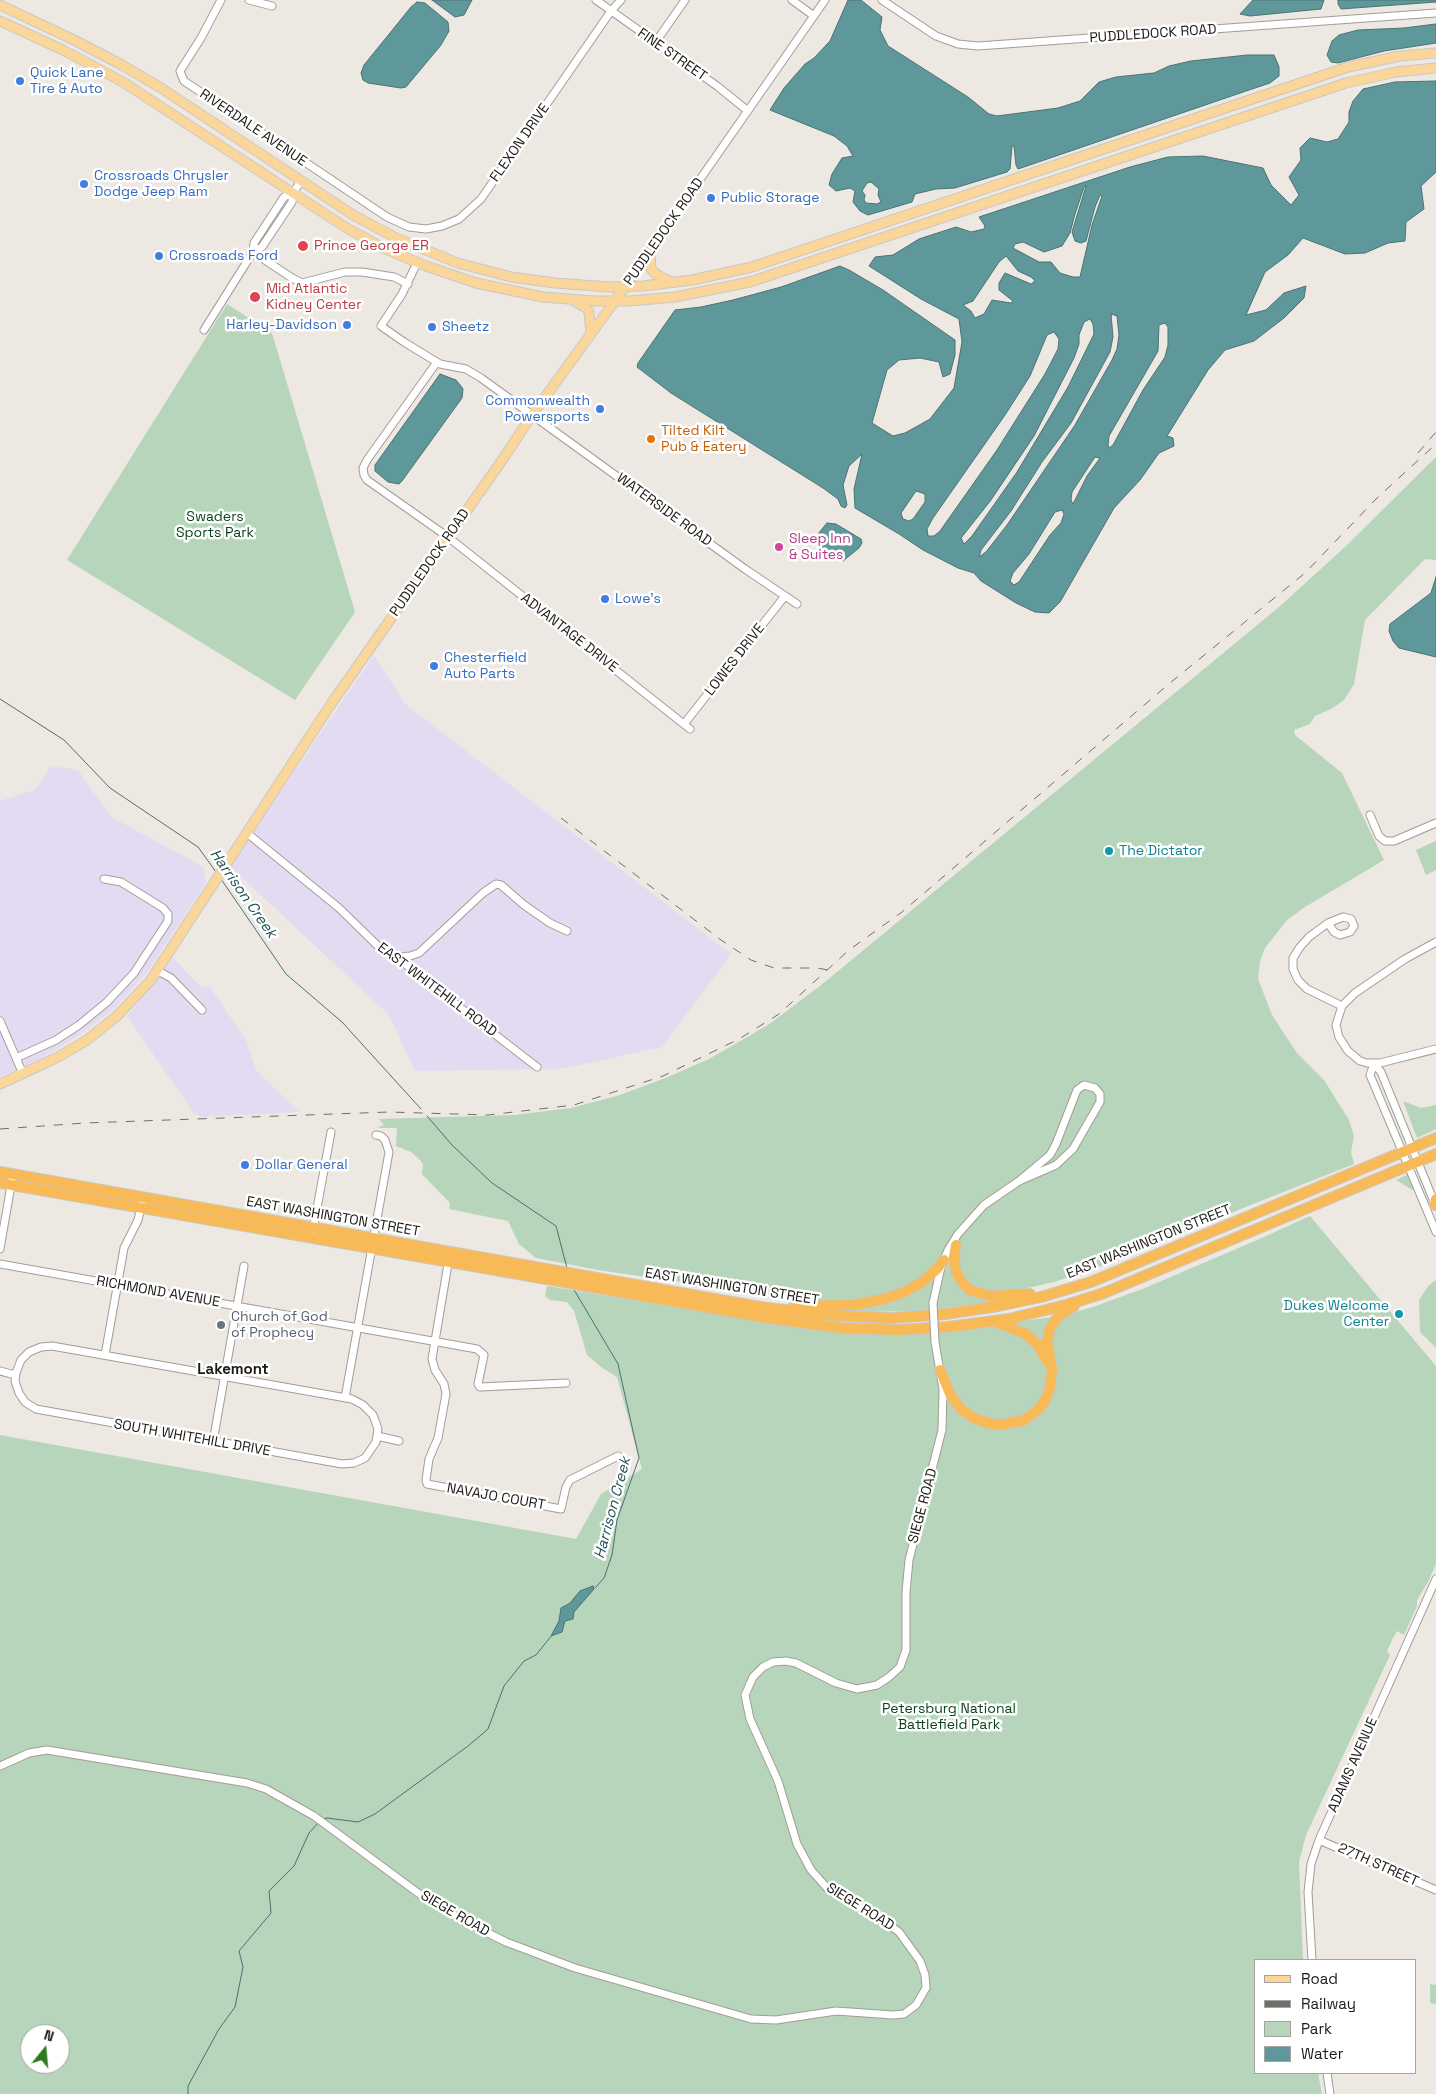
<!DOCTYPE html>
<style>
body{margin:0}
#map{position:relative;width:1436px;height:2094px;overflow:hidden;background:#ede8e1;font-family:"Space Grotesk",sans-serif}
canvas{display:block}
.legend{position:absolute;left:1254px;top:1959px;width:162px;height:115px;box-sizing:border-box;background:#fff;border:1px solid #a5a4a3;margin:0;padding:6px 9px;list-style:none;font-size:15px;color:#1d1b18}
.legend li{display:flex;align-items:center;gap:10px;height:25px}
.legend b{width:25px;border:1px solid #a5a4a3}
.north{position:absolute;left:20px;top:2024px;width:50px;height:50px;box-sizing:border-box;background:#fff;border:1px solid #a5a4a3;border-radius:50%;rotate:17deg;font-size:14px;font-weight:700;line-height:20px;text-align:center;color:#1d1b18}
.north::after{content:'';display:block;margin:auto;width:18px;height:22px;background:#31791d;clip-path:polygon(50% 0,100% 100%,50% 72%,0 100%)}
</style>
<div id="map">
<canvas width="1436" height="2094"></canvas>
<ul class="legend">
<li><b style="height:6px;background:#fbd69a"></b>Road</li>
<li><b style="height:6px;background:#716e69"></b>Railway</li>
<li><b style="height:14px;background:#b6d5ba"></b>Park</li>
<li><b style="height:14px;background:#5f989b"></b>Water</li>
</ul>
<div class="north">N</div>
</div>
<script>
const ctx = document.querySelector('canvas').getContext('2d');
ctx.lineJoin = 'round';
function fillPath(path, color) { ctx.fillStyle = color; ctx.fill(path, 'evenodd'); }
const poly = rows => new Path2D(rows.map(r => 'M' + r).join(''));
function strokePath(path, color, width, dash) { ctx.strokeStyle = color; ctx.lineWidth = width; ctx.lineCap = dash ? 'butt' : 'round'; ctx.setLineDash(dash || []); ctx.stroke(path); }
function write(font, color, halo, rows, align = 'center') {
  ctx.font = font + ' "Space Grotesk",sans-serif'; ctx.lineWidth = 5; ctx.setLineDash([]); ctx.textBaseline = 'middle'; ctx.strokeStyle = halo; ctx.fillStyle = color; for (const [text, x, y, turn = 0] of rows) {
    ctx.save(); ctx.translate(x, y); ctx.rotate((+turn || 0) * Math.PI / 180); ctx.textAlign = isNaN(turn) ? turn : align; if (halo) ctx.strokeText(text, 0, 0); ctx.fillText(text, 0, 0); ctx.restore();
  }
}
const industrial = poly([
 [374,655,405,704,731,954,662,1047,561,1069,415,1071,389,1015,230,866],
 [51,766,78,770,111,817,204,867,206,883,148,971,114,1009,78,1036,44,1057,0,1077,0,801,35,790],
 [173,958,202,988,209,986,246,1040,256,1070,299,1112,202,1117,193,1112,127,1016]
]);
const green = poly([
 [227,304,272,333,355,612,295,700,67,560],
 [1436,457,1436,560,1425,559,1365,620,1354,684,1344,700,1333,708,1315,716,1310,724,1294,730,1295,735,1342,773,1384,860,1305,907,1287,920,1265,948,1260,961,1258,979,1272,1015,1297,1053,1324,1080,1349,1120,1354,1136,1351,1152,1354,1164,1198,1226,1116,1261,1054,1282,984,1298,987,1301,984,1303,921,1311,834,1312,826,1303,598,1270,536,1258,519,1244,508,1221,449,1209,450,1203,422,1174,423,1164,419,1159,411,1152,396,1146,397,1128,377,1128,384,1125,379,1119,515,1115,571,1108,620,1095,668,1077,709,1059,768,1025,820,986,1279,607,1345,547],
 [1436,841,1436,870,1426,875,1416,850],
 [1403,1101,1421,1108,1436,1105,1436,1129,1417,1138],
 [1409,1174,1416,1192,1396,1180],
 [1310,1216,1436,1366,1436,1564,1428,1582,1417,1600,1417,1606,1404,1635,1397,1631,1393,1638,1387,1651,1390,1655,1306,1835,1299,1862,1303,1960,1255,1960,1255,2073,1318,2073,1322,2094,0,2094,0,1435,576,1539,601,1494,642,1469,617,1377,601,1367,587,1355,574,1311,567,1302,550,1300,545,1296,547,1286,829,1332,868,1335,926,1334,1061,1316,1093,1307,1145,1288,1264,1237],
 [30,2034,60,2034,60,2064,30,2064],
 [1436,1280,1436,1348,1420,1332,1419,1300,1429,1285],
 [1430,1984,1436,1985,1436,2004,1430,2003]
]);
const water = poly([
 [432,0,472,0,464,15,455,17,432,0],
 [848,0,861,0,882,17,880,30,888,46,968,97,989,114,997,116,1058,108,1080,101,1099,82,1116,77,1154,73,1169,66,1191,61,1247,55,1274,55,1279,67,1279,76,1270,83,1252,89,1018,169,1016,165,1014,146,1012,146,1010,169,1007,172,955,188,936,189,915,194,912,202,868,215,860,211,853,202,855,191,850,188,836,191,829,185,832,174,842,158,853,156,847,146,834,136,770,110,784,88,805,64,814,58,830,41,848,0],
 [871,182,879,189,878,195,881,202,877,204,866,203,864,200,865,195,862,191,867,183,871,182],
 [1253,0,1324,0,1321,9,1250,16,1240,14,1253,0],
 [1338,0,1436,0,1436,2,1341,9,1338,4,1338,0],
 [417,2,425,3,448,22,449,31,441,45,406,87,401,88,368,83,363,80,361,73,364,65,411,7,417,2],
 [1436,24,1436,43,1384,51,1338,63,1331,62,1327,55,1332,41,1339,35,1358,30,1404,28,1436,24],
 [1436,81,1436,172,1421,186,1424,209,1406,222,1405,241,1388,243,1365,253,1345,254,1303,238,1288,255,1265,272,1246,315,1266,310,1284,293,1306,286,1304,298,1284,318,1254,341,1225,350,1208,370,1167,436,1173,438,1174,446,1159,453,1140,480,1114,508,1060,602,1049,613,1035,612,1016,603,981,581,974,573,958,568,923,550,899,534,855,508,854,489,862,454,849,466,843,485,847,505,845,508,841,506,838,499,823,488,671,393,637,367,638,363,675,310,701,307,733,300,781,287,840,266,849,270,883,290,955,340,955,355,950,374,943,377,939,362,920,358,899,360,887,370,872,423,893,436,905,433,930,419,954,388,962,342,959,319,921,299,869,266,875,257,893,255,919,239,956,227,971,232,984,229,985,226,979,217,1130,167,1168,157,1203,156,1263,168,1271,185,1291,205,1299,195,1289,177,1301,160,1300,148,1310,138,1327,142,1338,139,1349,122,1349,112,1353,101,1363,89,1395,82,1436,81],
 [1086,186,1072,232,1075,241,1081,243,1086,241,1095,207,1100,195,1102,196,1092,225,1080,277,1073,277,1060,273,1051,262,1039,262,1013,248,1015,244,1023,242,1044,252,1062,246,1070,233,1075,214,1084,187,1086,186],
 [1006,256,1018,271,1031,277,1035,281,1031,284,1005,273,999,283,999,290,1013,301,1011,303,992,300,984,314,975,318,971,311,963,305,973,301,999,262,1006,256],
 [1111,314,1117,316,1119,335,1117,349,1112,360,1075,425,1007,525,986,552,979,557,981,550,1011,511,1042,462,1071,423,1110,352,1113,337,1111,314],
 [1090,319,1093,324,1094,334,1068,387,1017,472,972,536,964,544,961,538,991,500,1034,436,1074,358,1079,344,1079,335,1084,322,1090,319],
 [1165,323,1168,327,1168,345,1165,357,1143,390,1113,445,1109,448,1108,445,1109,436,1158,351,1159,325,1165,323],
 [1054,332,1059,339,1058,349,1045,374,997,450,940,531,934,536,928,536,927,529,933,518,1005,415,1030,376,1047,335,1054,332],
 [1095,457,1100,458,1087,476,1073,504,1071,500,1072,492,1095,457],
 [916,491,925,494,925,502,913,519,909,521,903,519,901,513,916,491],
 [1062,510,1064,514,1061,523,1050,535,1019,582,1014,585,1010,581,1013,573,1029,554,1055,512,1062,510],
 [440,374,456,380,461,386,463,389,462,398,402,481,399,484,388,482,375,471,375,465,440,374],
 [827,523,836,524,861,539,862,543,859,548,843,561,826,550,816,542,818,534,827,523],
 [1436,577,1436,657,1399,648,1393,641,1389,631,1390,624,1431,593,1436,577],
 [593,1586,594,1589,574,1612,573,1619,565,1621,562,1632,551,1636,559,1621,561,1608,570,1603,580,1591,593,1586]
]);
const stream = poly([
 [0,699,64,740,110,788,198,847,216,872],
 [221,879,286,974,342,1022,421,1109],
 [427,1116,452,1145,492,1183,556,1226,567,1268],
 [573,1288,618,1364,639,1458,617,1520,612,1555,604,1578,595,1588],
 [323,1819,327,1818,358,1822,375,1814,468,1746,488,1729,504,1686,524,1661,536,1655,552,1635],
 [188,2094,188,2086,219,2029,235,2007,243,1967,239,1951,271,1913,269,1891,294,1866,309,1833,318,1823]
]);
const minor = poly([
 [221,0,201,38,180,71,184,81,387,217,409,227,426,229,442,226,459,219,481,199,611,11,621,0],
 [249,0,272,6],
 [596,0,717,86,748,111],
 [792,0,814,16],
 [882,0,936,36,958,44,978,46,1436,13],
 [655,43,685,0],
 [253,252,292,278,302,283,345,272,362,272,394,277,408,284],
 [253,252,262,247,292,202,293,193,301,181],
 [417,263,402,294,381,326,404,342,440,364,466,369,481,378,745,569,797,604],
 [625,287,825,0],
 [204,330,253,252,254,243,284,197,293,193],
 [437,362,367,460,363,468,364,475,367,480,448,537,690,729],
 [684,724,785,596],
 [1370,815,1379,836,1385,841,1394,841,1436,823],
 [247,833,339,908,381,949,397,957,422,978,537,1067],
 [1343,917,1351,919,1354,926,1350,932,1340,935,1334,932,1328,923,1343,917],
 [1328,923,1309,937,1300,947,1293,958,1293,969,1298,980,1307,989,1342,1006],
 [1436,942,1405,959,1355,993,1342,1006,1336,1025,1339,1037,1348,1051,1360,1061,1367,1063,1380,1063,1436,1049],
 [398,957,410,956,419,953,483,893,496,884,501,885,524,905,550,923,567,931],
 [158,971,171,978,202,1010],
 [0,1021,23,1074],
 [16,1058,56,1040,79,1025,107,1002,134,973,168,921,168,914,163,908,121,882,104,879],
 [1435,1204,1381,1072,1374,1064,1370,1075,1436,1232],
 [313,1230,331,1132],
 [0,1249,13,1174],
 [449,1258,432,1359,435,1370,444,1384,446,1394,438,1438,429,1459,426,1480,427,1484,561,1509,566,1487,570,1480,618,1456],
 [0,1264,477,1349,484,1355,478,1384,480,1387,566,1383],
 [933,1303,941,1267,948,1250,958,1234,984,1205,1019,1181,1050,1155,1056,1144,1077,1090,1084,1085,1095,1088,1100,1094,1100,1102,1073,1149,1056,1165,1019,1181],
 [52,1346,352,1399,363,1405,373,1415,378,1429,376,1442,365,1458,354,1463,342,1464,36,1409,25,1402,19,1393,15,1381,16,1373,21,1360,29,1352,41,1347,52,1346],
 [105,1355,124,1248,138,1220,143,1198],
 [0,1371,15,1375],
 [345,1398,389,1152,385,1140,381,1136,376,1135],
 [377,1436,399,1441],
 [213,1442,244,1266],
 [0,1766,29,1753,47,1750,247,1783,266,1789,314,1816,418,1893,462,1920,506,1942,575,1968,751,2019,776,2020,836,2011,893,2015,904,2014,916,2005,926,1988,925,1975,920,1961,899,1932,884,1921,828,1889,811,1870,797,1844,778,1781,750,1719,745,1695,753,1677,763,1667,773,1662,786,1661,796,1663,836,1683,857,1689,877,1685,889,1677,900,1667,906,1650,906,1592,909,1560,942,1430,943,1389,935,1342],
 [1319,1840,1436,1890],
 [1312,1960,1308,1892,1311,1864,1319,1840,1436,1579],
 [1327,2073,1330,2094]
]);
const major = poly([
 [0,5,74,40,122,65,161,88,353,215,396,238,458,263,511,277,555,283,609,287,643,286,692,280,752,267,1348,67,1400,56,1436,53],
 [0,21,63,50,123,82,345,227,383,248,426,266,476,283,543,297,595,301,629,301,675,297,750,282,1346,83,1396,72,1436,68],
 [650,252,651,269,657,275,672,282],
 [576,302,586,308,589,312,591,333],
 [0,1084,58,1057,87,1040,117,1016,150,981,331,704,505,456,532,415,625,287]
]);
const highway = poly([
 [0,1172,760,1307,824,1315,892,1318,946,1314,998,1306,1041,1297,1091,1282,1436,1138],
 [0,1183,768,1318,841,1328,898,1330,948,1327,1009,1319,1066,1305,1104,1293,1436,1154],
 [1435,1205,1436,1199],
 [956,1245,954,1257,956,1272,962,1282,970,1290,990,1296,1030,1294],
 [794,1306,854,1305,884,1299,902,1293,921,1283,937,1269,944,1260],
 [996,1322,1026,1334,1038,1345,1046,1360],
 [940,1370,951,1396,962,1410,974,1418,987,1423,1001,1425,1024,1420,1038,1410,1046,1399,1050,1387,1052,1369,1047,1342,1050,1328,1057,1318,1074,1306]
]);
const rail = poly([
 [1418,453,1436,432],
 [561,818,721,940,751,960,774,968,817,968,828,970],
 [0,1129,85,1123,389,1112,488,1115,574,1105,663,1076,739,1039,779,1014,849,950,902,912,1170,683,1305,573,1377,498,1436,444]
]);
const minorBridge = poly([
 [933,1303,935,1342]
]);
const markers = [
 [20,81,5,"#3f7fe0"],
 [84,184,5,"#3f7fe0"],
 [711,198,5,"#3f7fe0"],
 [303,246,6,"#e0444e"],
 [159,256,5,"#3f7fe0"],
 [255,297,6,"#e0444e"],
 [347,325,5,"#3f7fe0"],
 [432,327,5,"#3f7fe0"],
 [600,409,5,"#3f7fe0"],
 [651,439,5,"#e8710a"],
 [779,547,5,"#d1479c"],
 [605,599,5,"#3f7fe0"],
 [434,666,5,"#3f7fe0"],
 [1109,851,5,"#0f9aa8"],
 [245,1165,5,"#3f7fe0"],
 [1399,1314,5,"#0f9aa8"],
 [221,1325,5,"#6b7280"]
];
const streetNames = [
 ["PUDDLEDOCK ROAD",1153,34,-4],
 ["FINE STREET",672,55,35],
 ["RIVERDALE AVENUE",253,128,34],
 ["FLEXON DRIVE",520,143,-55],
 ["PUDDLEDOCK ROAD",664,232,-55],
 ["WATERSIDE ROAD",664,510,36],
 ["PUDDLEDOCK ROAD",430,563,-55],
 ["ADVANTAGE DRIVE",569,633,38],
 ["LOWES DRIVE",735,660,-52],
 ["EAST WHITEHILL ROAD",437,990,37],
 ["EAST WASHINGTON STREET",333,1217,10],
 ["EAST WASHINGTON STREET",1149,1242,-22],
 ["EAST WASHINGTON STREET",732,1287,9],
 ["RICHMOND AVENUE",158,1292,10],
 ["SOUTH WHITEHILL DRIVE",192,1438,10],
 ["NAVAJO COURT",496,1497,10],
 ["SIEGE ROAD",923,1506,-75],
 ["ADAMS AVENUE",1353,1765,-66],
 ["27TH STREET",1378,1865,24],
 ["SIEGE ROAD",860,1907,32],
 ["SIEGE ROAD",455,1914,30]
];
const shopNames = [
 ["Quick Lane",30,73],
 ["Tire & Auto",30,89],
 ["Crossroads Chrysler",94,176],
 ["Dodge Jeep Ram",94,192],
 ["Public Storage",721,198],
 ["Crossroads Ford",169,256],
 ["Harley-Davidson",337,325,"right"],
 ["Sheetz",442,327],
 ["Commonwealth",590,401,"right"],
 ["Powersports",590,417,"right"],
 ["Lowe's",615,599],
 ["Chesterfield",444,658],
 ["Auto Parts",444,674],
 ["Dollar General",255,1165]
];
const healthNames = [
 ["Prince George ER",314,246],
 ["Mid Atlantic",266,289],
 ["Kidney Center",266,305]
];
const foodNames = [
 ["Tilted Kilt",661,431],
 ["Pub & Eatery",661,447]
];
const parkNames = [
 ["Swaders",215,517],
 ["Sports Park",215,533],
 ["Petersburg National",949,1709],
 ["Battlefield Park",949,1725]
];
const hotelNames = [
 ["Sleep Inn",789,539],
 ["& Suites",789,555]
];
const cultureNames = [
 ["The Dictator",1119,851],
 ["Dukes Welcome",1389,1306,"right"],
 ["Center",1389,1322,"right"]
];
const worshipNames = [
 ["Church of God",231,1317],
 ["of Prophecy",231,1333]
];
const waterNames = [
 ["Harrison Creek",243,894,55],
 ["Harrison Creek",613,1508,-75]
];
const neighbourhoodNames = [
 ["Lakemont",233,1370]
];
fillPath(industrial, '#e2dbf1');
fillPath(green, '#b6d5ba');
fillPath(water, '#5f989b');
strokePath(water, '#4b7274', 1);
strokePath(stream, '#4b7274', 1);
strokePath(minor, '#a29d97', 9);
strokePath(major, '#c9c8c8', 11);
strokePath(highway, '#c9c8c8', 12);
strokePath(minor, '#fff', 7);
strokePath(major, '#fbd69a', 9);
strokePath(highway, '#f8ba56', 10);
strokePath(rail, '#716e69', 1, [9, 9]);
strokePath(minorBridge, '#a29d97', 9, []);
strokePath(minorBridge, '#fff', 7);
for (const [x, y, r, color] of markers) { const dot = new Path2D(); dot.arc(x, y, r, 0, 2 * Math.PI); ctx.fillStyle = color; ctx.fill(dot); strokePath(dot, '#fff', 2); }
write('14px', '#1d1b18', '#fff', streetNames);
write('14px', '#366cbe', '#fff', shopNames, 'left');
write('14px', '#be3a42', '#fff', healthNames, 'left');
write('14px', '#c56008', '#fff', foodNames, 'left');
write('14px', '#09451c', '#fff', parkNames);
write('14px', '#b23c85', '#fff', hotelNames, 'left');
write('14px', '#0d838f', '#fff', cultureNames, 'left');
write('14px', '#5b616d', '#fff', worshipNames, 'left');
write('italic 15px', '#205356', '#fff', waterNames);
write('bold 15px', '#1d1b18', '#fff', neighbourhoodNames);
</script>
